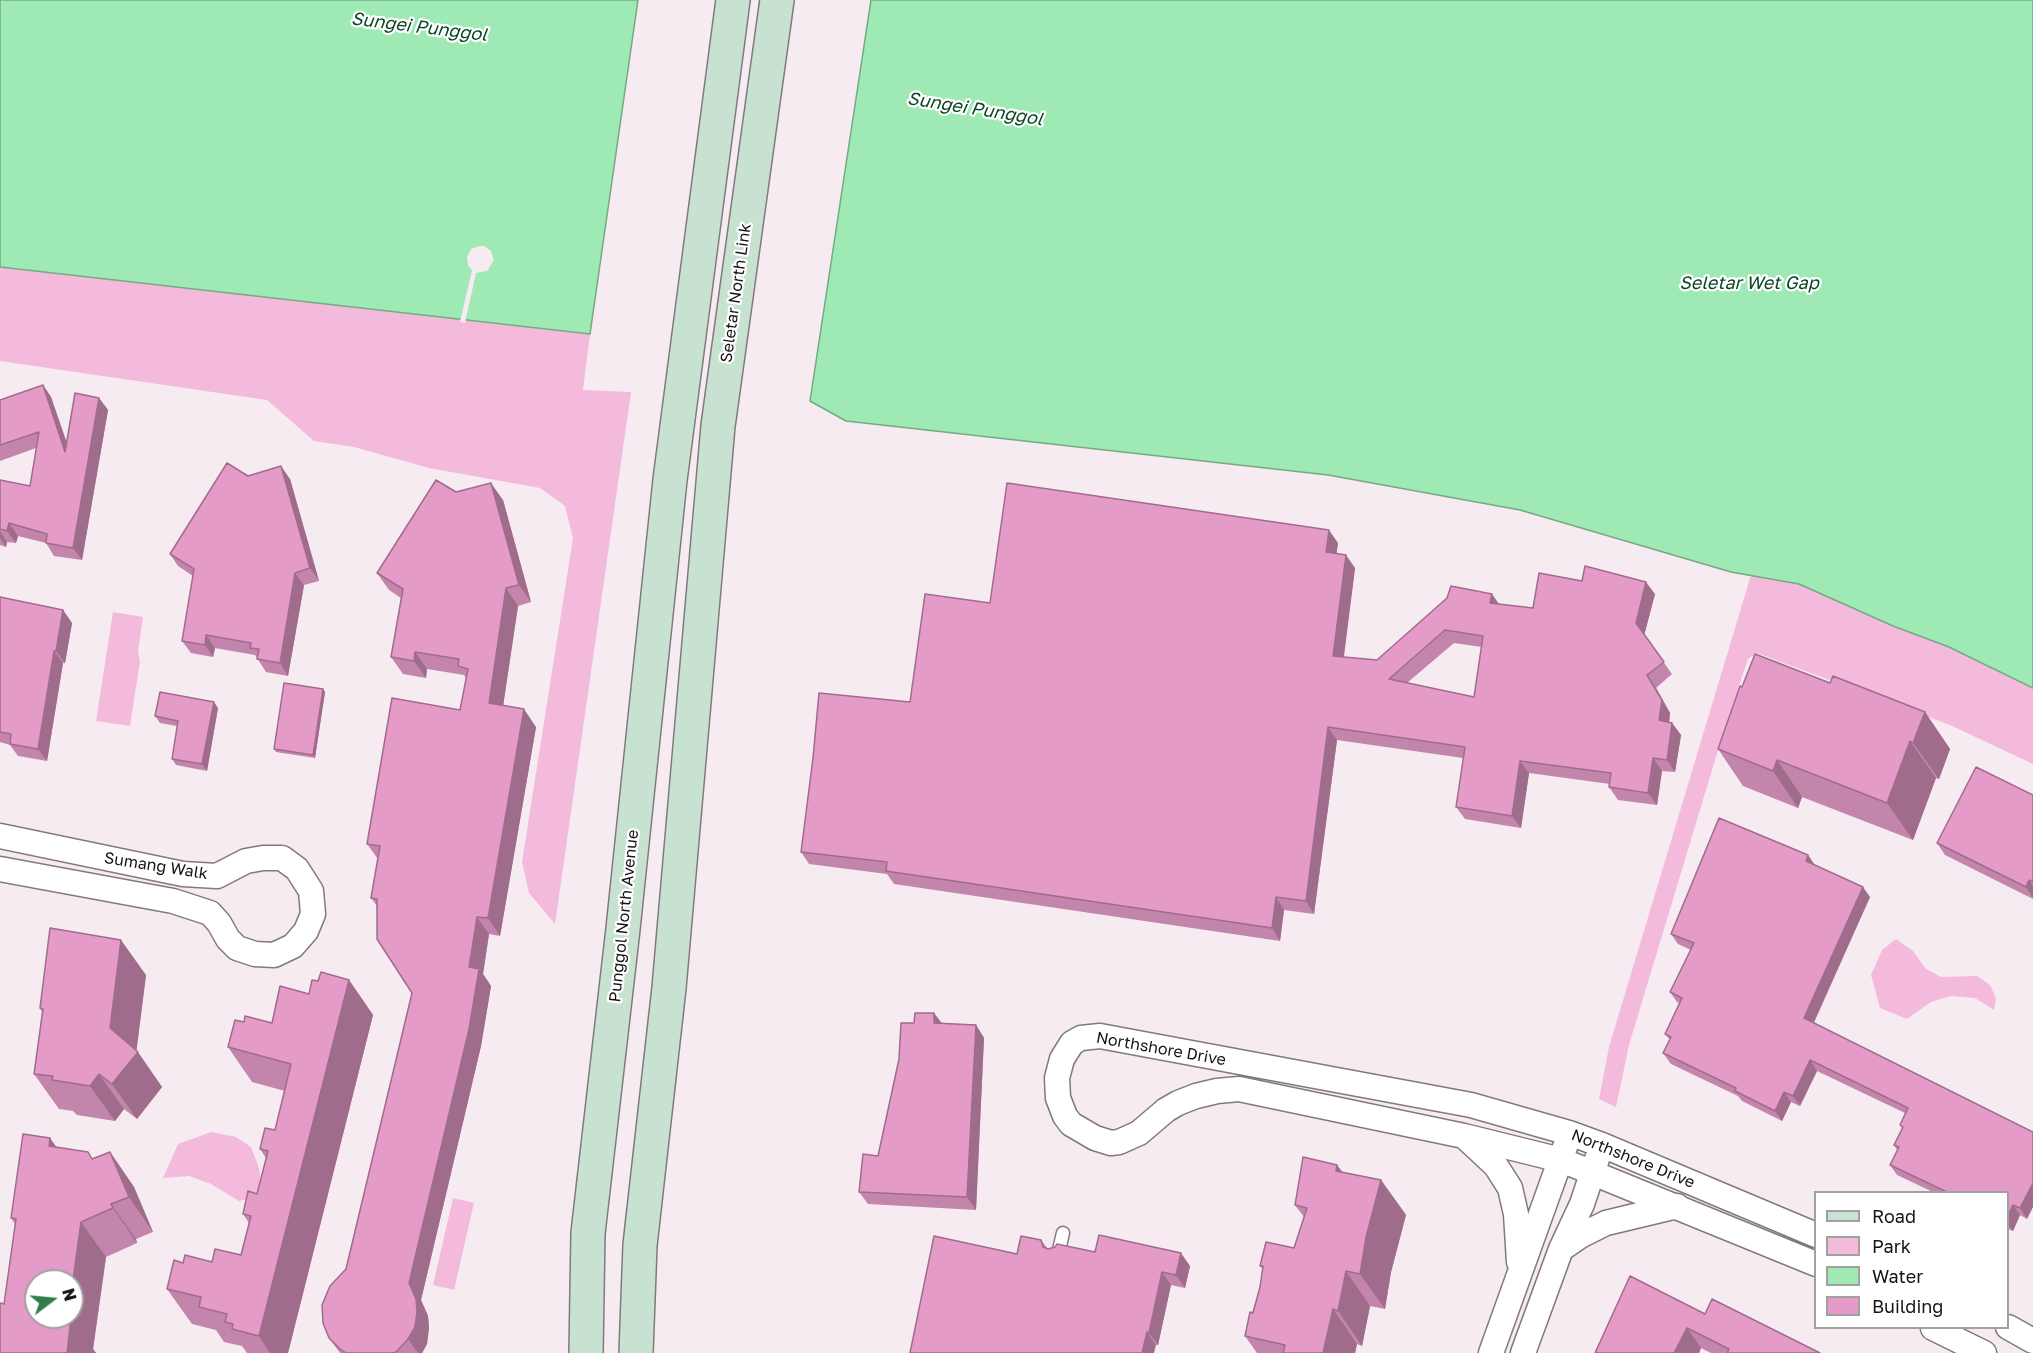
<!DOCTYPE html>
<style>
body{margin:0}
#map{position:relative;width:2033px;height:1353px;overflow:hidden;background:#f6ebf1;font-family:"Golos Text",sans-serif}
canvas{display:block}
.legend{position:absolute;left:1814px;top:1191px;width:195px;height:138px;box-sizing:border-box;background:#fff;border:2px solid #a2a1a1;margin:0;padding:8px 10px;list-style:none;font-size:18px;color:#171315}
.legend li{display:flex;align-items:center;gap:12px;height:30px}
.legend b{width:30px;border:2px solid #a2a1a1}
.north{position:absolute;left:24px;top:1269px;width:60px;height:60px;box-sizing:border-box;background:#fff;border:2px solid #a2a1a1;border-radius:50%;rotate:74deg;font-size:16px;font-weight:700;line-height:24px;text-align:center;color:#171315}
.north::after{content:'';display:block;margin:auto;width:21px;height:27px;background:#307e4e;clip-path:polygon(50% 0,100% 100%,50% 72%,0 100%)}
</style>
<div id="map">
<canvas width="2033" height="1353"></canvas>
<ul class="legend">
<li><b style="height:8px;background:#c7e2d1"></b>Road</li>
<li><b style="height:16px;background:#f4badc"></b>Park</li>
<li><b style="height:16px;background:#9ee9b4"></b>Water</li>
<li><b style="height:16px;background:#e49bc8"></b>Building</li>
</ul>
<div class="north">N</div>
</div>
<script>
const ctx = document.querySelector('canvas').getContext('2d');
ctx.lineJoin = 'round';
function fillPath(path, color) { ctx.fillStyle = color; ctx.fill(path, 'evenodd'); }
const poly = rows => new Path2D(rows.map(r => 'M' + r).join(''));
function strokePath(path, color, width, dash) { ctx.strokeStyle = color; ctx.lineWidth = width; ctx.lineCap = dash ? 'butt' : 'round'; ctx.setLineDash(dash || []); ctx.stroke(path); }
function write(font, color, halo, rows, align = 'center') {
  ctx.font = font + ' "Golos Text",sans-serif'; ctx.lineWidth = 4.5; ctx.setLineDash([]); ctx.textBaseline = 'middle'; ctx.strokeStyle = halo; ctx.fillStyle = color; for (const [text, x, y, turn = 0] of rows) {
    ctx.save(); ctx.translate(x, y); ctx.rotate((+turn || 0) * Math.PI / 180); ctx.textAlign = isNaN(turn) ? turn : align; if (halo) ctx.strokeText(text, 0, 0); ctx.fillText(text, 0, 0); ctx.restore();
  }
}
const green = poly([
 [0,267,590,334,583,390,631,392,555,924,529,893,522,862,573,538,565,506,540,488,429,468,354,447,314,441,267,400,0,361],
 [1751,575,1799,584,1893,626,1949,647,2033,688,2033,764,1950,725,1757,653,1748,659,1722,737,1629,1045,1616,1107,1599,1099,1609,1047],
 [113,612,143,617,138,651,140,661,130,726,96,721],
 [1896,939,1913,951,1926,969,1941,977,1977,976,1990,985,1996,998,1994,1010,1975,998,1951,996,1931,1002,1907,1019,1880,1008,1871,975,1882,950],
 [211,1132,236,1137,251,1147,259,1168,262,1196,239,1201,211,1184,189,1176,163,1178,178,1144],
 [453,1198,474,1203,454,1290,433,1285]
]);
const water = poly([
 [0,0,638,0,590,334,0,267,0,0],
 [871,0,2033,0,2033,688,1949,647,1893,626,1799,584,1731,572,1520,510,1328,475,846,421,810,401,871,0]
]);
const pier = poly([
 [479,246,484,246,491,251,494,260,487,271,476,273,465,323,460,322,472,270,468,266,467,257,471,249]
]);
const lane = poly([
 [1058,1254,1063,1233]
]);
const street = poly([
 [0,836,183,874,217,876,246,861,263,858,282,858,297,869,311,891,313,914,306,931,293,946,274,955,255,954,237,948,228,939,219,923,210,913,173,901,0,869],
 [1466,1138,1496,1166,1510,1188,1516,1214,1519,1262],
 [1816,1235,1602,1145,1569,1133,1471,1105,1100,1036,1081,1038,1072,1043,1062,1059,1057,1078,1058,1098,1065,1116,1071,1124,1095,1138,1111,1143,1119,1142,1139,1133,1166,1110,1178,1103,1196,1096,1217,1091,1239,1089,1464,1136,1561,1160,1816,1264],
 [1561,1249,1580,1236,1606,1223,1677,1206],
 [2008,1327,2033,1341],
 [1933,1328,1984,1353],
 [1491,1353,1565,1147],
 [1523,1353,1561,1249,1582,1204,1597,1159]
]);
const secondary = poly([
 [586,1353,588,1233,623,929,670,480,733,0],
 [636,1353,640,1245,669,988,718,426,777,0]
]);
const wall = poly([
 [43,385,51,397,67,443,99,398,108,410,82,560,54,556,46,543,18,536,16,543,7,542,6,547,0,545,0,480,30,486,36,448,0,461,0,400],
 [248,476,290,479,319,581,304,585,288,676,266,672,255,655,215,648,213,657,191,653,182,641,193,576,178,566,170,554],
 [503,500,531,602,518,606,503,706,536,727,500,936,489,934,483,974,491,986,481,1046,421,1300,428,1316,429,1328,427,1344,422,1353,340,1353,329,1338,412,993,377,906,371,898,378,859,367,844,460,710,466,678,464,675,427,669,426,678,403,674,391,657,401,598,389,590,377,573],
 [1338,543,1336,554,1355,568,1344,657,1377,660,1499,604,1533,608,1655,594,1644,635,1672,674,1656,688,1670,713,1669,722,1672,723,1681,735,1675,772,1662,771,1657,805,1618,800,1609,787,1610,784,1529,773,1521,828,1465,819,1456,807,1463,758,1337,740,1314,914,1284,910,1280,941,894,884,887,874,809,864,801,852,910,702,990,603],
 [1454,643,1482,647,1474,697,1407,683],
 [0,597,63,610,72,623,65,663,63,663,47,761,18,756,10,745,0,742],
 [1830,683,1925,712,1950,749,1939,779,1936,778,1913,840,1802,797,1798,808,1743,786,1718,749,1742,687],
 [323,689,325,692,315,758,276,752,274,749],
 [218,708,207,771,176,765,172,759,177,726,160,723,155,716],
 [2033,795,2033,899,1945,855,1937,843],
 [1808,855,1815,865,1870,897,1814,1023,2033,1132,2027,1219,2020,1215,2013,1231,2007,1229,2007,1192,1933,1192,1897,1175,1890,1165,1897,1150,1894,1145,1902,1128,1900,1125,1905,1113,1817,1071,1800,1106,1791,1102,1782,1121,1742,1101,1738,1096,1671,1064,1663,1053,1670,1040,1665,1034,1679,1003,1677,1002,1670,992,1691,950,1678,944,1671,934],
 [146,975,136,1051,162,1087,137,1119,124,1109,115,1121,77,1115,73,1111,59,1109,34,1074,42,1012,40,1008],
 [349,980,373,1015,288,1353,247,1353,242,1346,224,1342,216,1330,192,1324,167,1289,183,1263,212,1262,241,1255,249,1223,243,1214,257,1194,266,1158,260,1149,275,1130,285,1091,252,1082,228,1047,244,1022,272,1023,309,994,318,981],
 [934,1013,942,1023,976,1025,984,1038,976,1210,868,1204,859,1192,878,1156,914,1023],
 [57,1147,93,1159,110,1152,134,1187,153,1232,136,1239,137,1243,106,1257,93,1349,96,1353,4,1304,15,1224,11,1218],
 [1337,1165,1343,1173,1381,1180,1406,1215,1391,1272,1385,1309,1370,1306,1362,1346,1357,1344,1355,1353,1257,1353,1245,1336,1260,1287,1263,1269,1260,1266,1294,1248,1304,1217,1295,1205],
 [1041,1240,1048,1249,1095,1252,1190,1266,1185,1288,1171,1285,1158,1345,1156,1345,1017,1254],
 [1705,1314,1820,1353,1711,1353,1701,1348,1699,1353,1595,1353]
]);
const shadedWall = poly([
 [43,385,51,397,74,465,65,452],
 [99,398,108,410,82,560,73,548],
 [281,466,290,479,319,581,310,568],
 [491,483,503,500,531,602,519,585],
 [9,523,18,536,16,543,7,531],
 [1329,530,1338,543,1335,565,1326,552],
 [0,531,7,542,6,547,0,538],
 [1346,555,1355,568,1342,669,1333,656],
 [295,573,304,585,288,676,280,663],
 [1646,582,1655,594,1644,636,1636,623],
 [506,588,518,606,501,720,489,703],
 [1492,594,1501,607,1490,603],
 [63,610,72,623,65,663,56,651],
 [206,635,215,648,213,657,205,645],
 [54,651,63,663,47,761,38,749],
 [415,652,427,669,426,678,414,661],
 [1647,675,1656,688,1670,713,1668,733,1659,720],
 [323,689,325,692,315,758,313,755],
 [214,702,218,708,207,771,202,764],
 [524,709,536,727,500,936,488,918],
 [1925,712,1950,749,1939,779,1913,743],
 [1672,723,1681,735,1675,772,1667,760],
 [1328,727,1337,740,1314,914,1306,901],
 [1910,741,1936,778,1913,840,1887,803],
 [1653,758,1662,771,1657,805,1648,793],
 [1777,760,1802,797,1798,808,1773,771],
 [1520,761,1529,773,1521,828,1512,816],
 [1808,855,1815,866,1806,861],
 [2029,880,2033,886,2033,898,2026,887],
 [1863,887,1870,897,1811,1028,1804,1018],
 [1276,897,1284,910,1280,941,1272,928],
 [477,917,489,934,483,974,491,986,481,1046,421,1300,428,1316,429,1328,427,1344,422,1353,418,1353,408,1339,409,1283,469,967],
 [121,940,146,975,136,1055,138,1052,162,1087,137,1119,112,1084,110,1028],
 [349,980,373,1015,288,1353,270,1353,259,1336],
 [934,1013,943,1026,934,1023],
 [976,1025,984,1038,976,1210,967,1197],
 [1810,1060,1817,1071,1800,1106,1793,1096],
 [99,1074,124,1109,115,1121,90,1086],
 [1784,1092,1791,1102,1782,1121,1775,1111],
 [50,1138,75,1173,49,1146],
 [110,1152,134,1187,153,1232,129,1197],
 [1337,1165,1362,1200,1336,1171],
 [1381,1180,1406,1215,1391,1272,1385,1309,1360,1274,1366,1237],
 [2033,1183,2033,1207,2027,1219,2020,1208],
 [111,1204,136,1239,137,1243,113,1208],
 [2013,1205,2020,1215,2013,1231,2007,1224,2007,1217],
 [81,1222,106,1257,93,1349,96,1353,67,1353,68,1317,72,1317,72,1287],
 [1181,1253,1190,1266,1185,1288,1176,1275],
 [1346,1271,1370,1306,1362,1346,1338,1311],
 [1162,1272,1171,1285,1158,1345,1149,1333],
 [1333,1309,1357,1344,1355,1353,1323,1353],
 [1687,1328,1701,1348,1699,1353,1674,1353],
 [1147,1332,1156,1345,1154,1353,1142,1353]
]);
const building = poly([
 [43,385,65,452,75,393,99,398,73,548,46,543,47,534,9,523,7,531,0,529,0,480,30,486,39,432,0,445,0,400,43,385],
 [227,463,248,476,281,466,310,568,295,573,280,663,257,659,259,649,250,648,251,643,206,635,205,645,182,641,194,569,170,554,227,463],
 [436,480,456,492,491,483,519,585,506,588,489,703,524,709,488,918,477,917,469,967,479,969,469,1029,409,1283,416,1299,417,1311,415,1327,408,1339,396,1352,392,1353,346,1353,340,1349,329,1338,323,1323,322,1305,330,1286,346,1269,412,993,377,939,377,899,371,898,380,846,367,844,392,698,460,710,468,669,458,666,459,659,415,652,414,661,391,657,403,589,377,573,436,480],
 [1007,483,1329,530,1326,552,1346,555,1333,656,1377,660,1447,598,1451,586,1492,594,1490,603,1533,608,1539,573,1582,581,1585,566,1646,582,1636,623,1664,662,1647,675,1662,700,1659,720,1672,723,1667,760,1653,758,1648,793,1609,787,1611,773,1520,761,1512,816,1456,807,1465,747,1328,727,1306,901,1276,897,1272,928,886,871,887,862,801,852,813,758,819,693,910,702,925,594,990,603,1007,483],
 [1445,630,1483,636,1474,697,1389,679,1445,630],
 [0,597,63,610,56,651,54,651,38,749,10,744,11,734,0,732,0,597],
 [1755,654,1830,683,1833,676,1925,712,1913,743,1910,741,1887,803,1777,760,1773,771,1718,749,1740,686,1742,687,1755,654],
 [284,683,323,689,313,755,274,749,284,683],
 [160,692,214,702,202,764,172,759,178,721,155,716,160,692],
 [1976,767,2033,795,2033,882,2029,880,2026,887,1937,843,1976,767],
 [1719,818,1808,855,1806,861,1863,887,1804,1018,2033,1132,2033,1183,2020,1208,2013,1205,2007,1217,2007,1192,1947,1192,1890,1165,1899,1147,1894,1145,1903,1127,1900,1125,1908,1108,1810,1060,1793,1096,1784,1092,1775,1111,1735,1091,1736,1088,1663,1053,1671,1037,1665,1034,1682,998,1670,992,1694,943,1671,934,1719,818],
 [50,928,121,940,110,1028,138,1052,112,1084,99,1074,90,1086,52,1080,53,1076,34,1074,43,1009,40,1008,50,928],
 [321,972,349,980,259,1336,232,1329,233,1324,225,1322,227,1314,199,1307,201,1297,167,1289,174,1260,183,1263,185,1255,212,1262,215,1249,241,1255,251,1216,243,1214,248,1191,257,1194,268,1151,260,1149,265,1128,275,1130,291,1064,228,1047,235,1020,244,1022,245,1016,272,1023,280,986,309,994,312,980,318,981,321,972],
 [915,1013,934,1013,934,1023,976,1025,967,1197,859,1192,863,1154,878,1156,899,1059,901,1023,914,1023,915,1013],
 [23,1134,50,1138,49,1146,88,1152,92,1159,110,1152,129,1197,111,1204,113,1208,81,1222,72,1287,72,1281,36,1281,36,1317,71,1318,67,1353,0,1353,0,1303,4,1304,16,1219,11,1218,23,1134],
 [1303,1157,1337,1165,1336,1171,1381,1180,1366,1237,1360,1274,1346,1271,1338,1311,1333,1309,1323,1353,1283,1353,1285,1345,1245,1336,1250,1312,1253,1313,1260,1287,1263,1266,1260,1266,1266,1242,1294,1248,1307,1208,1295,1205,1303,1157],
 [1099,1235,1181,1253,1176,1275,1162,1272,1149,1333,1147,1332,1142,1353,910,1353,934,1236,1017,1254,1021,1236,1041,1240,1043,1247,1048,1249,1055,1247,1057,1244,1095,1252,1099,1235],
 [1630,1276,1705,1314,1712,1299,1820,1353,1727,1353,1729,1349,1687,1328,1674,1353,1595,1353,1630,1276]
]);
const streetNames = [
 ["Seletar North Link",736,293,-82],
 ["Sumang Walk",156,866,9],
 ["Punggol North Avenue",624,916,-84],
 ["Northshore Drive",1161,1049,10],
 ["Northshore Drive",1633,1159,22]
];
const waterNames = [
 ["Sungei Punggol",419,27,7],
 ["Sungei Punggol",975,109,9],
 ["Seletar Wet Gap",1749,283]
];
fillPath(green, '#f4badc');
fillPath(water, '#9ee9b4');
strokePath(water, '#76a984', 1.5);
fillPath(pier, '#f6ebf1');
strokePath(lane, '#82797e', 15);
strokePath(street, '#82797e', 27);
strokePath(secondary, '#82797e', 36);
strokePath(lane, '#fff', 12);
strokePath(street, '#fff', 24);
strokePath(secondary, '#c7e2d1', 33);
fillPath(wall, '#c485ac');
fillPath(shadedWall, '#a06c8c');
fillPath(building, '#e49bc8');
strokePath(building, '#a06c8c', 1.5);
write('16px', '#171315', '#fff', streetNames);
write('italic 18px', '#0c4625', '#fff', waterNames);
</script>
